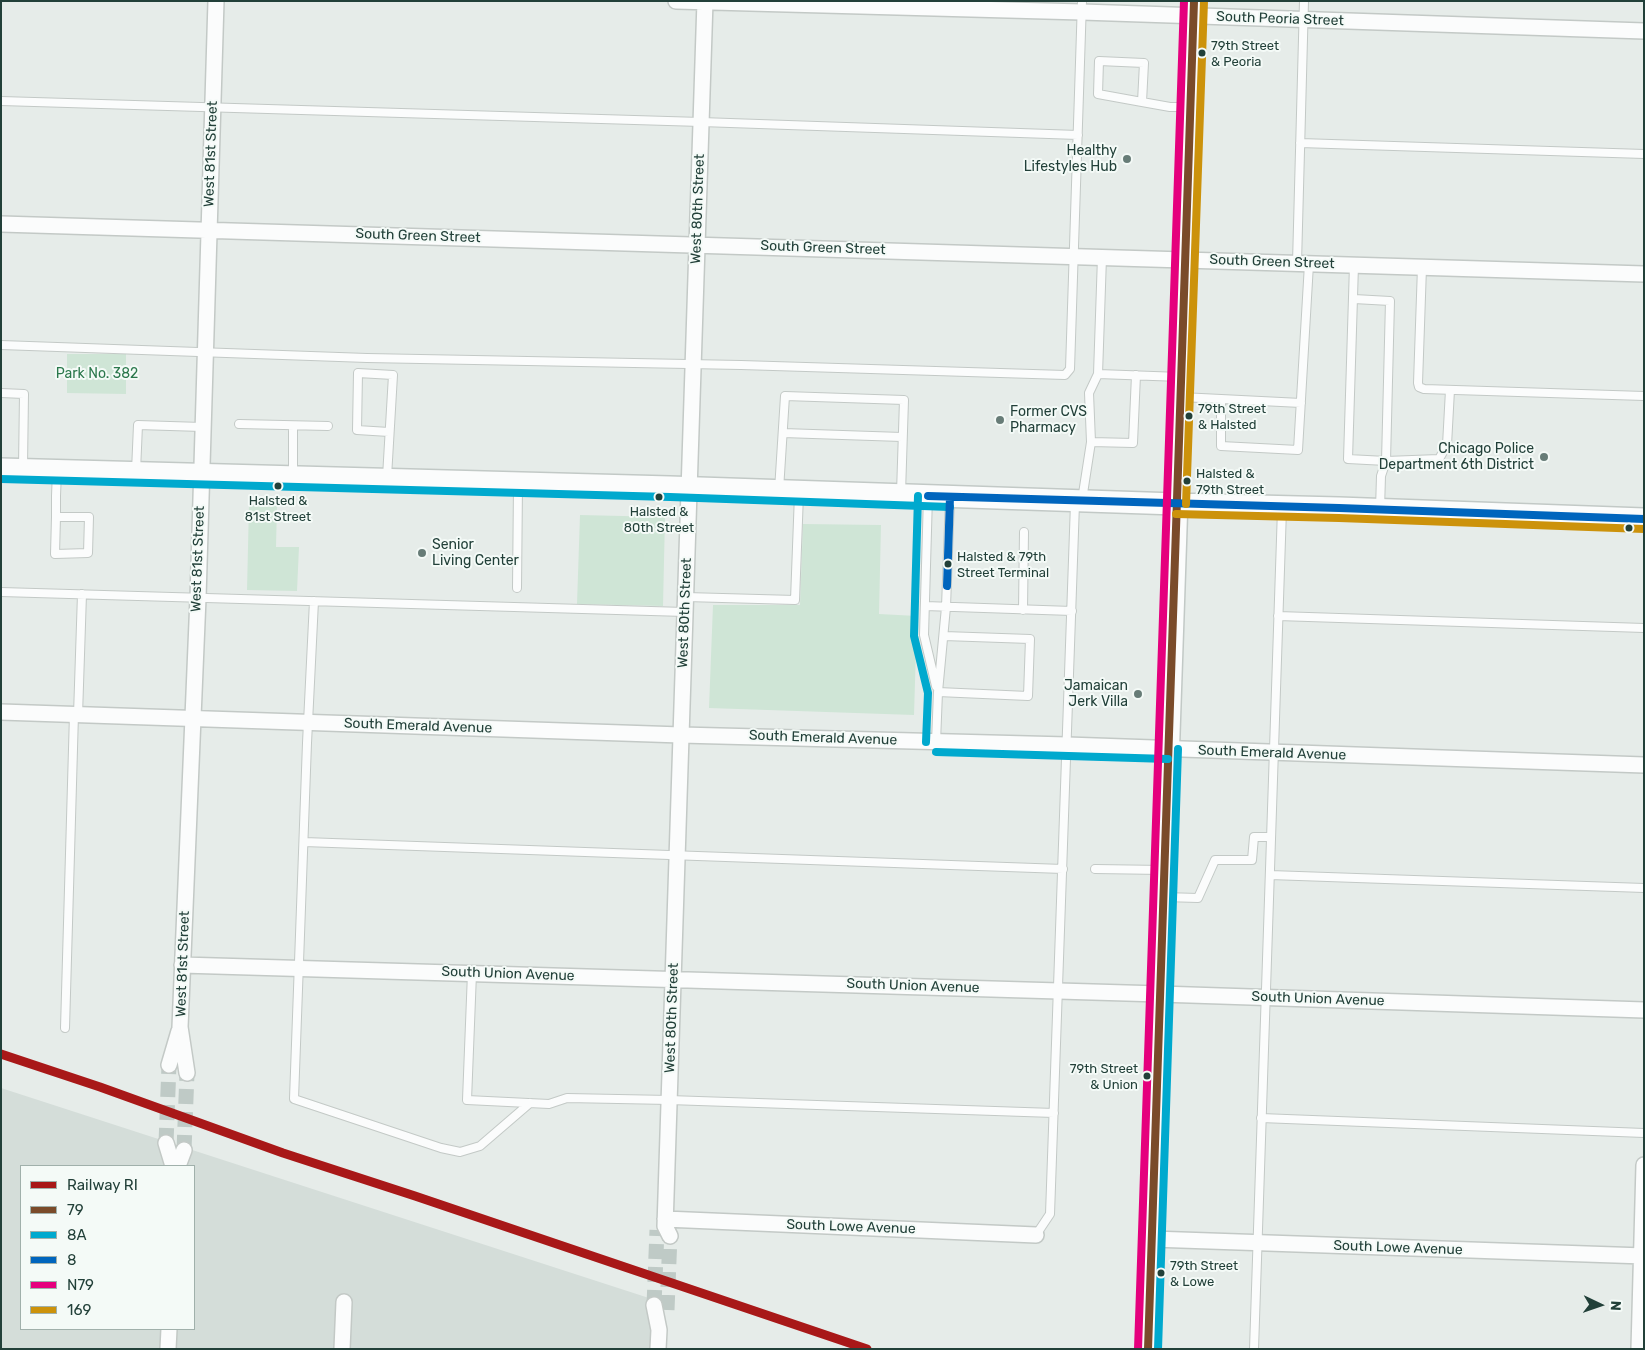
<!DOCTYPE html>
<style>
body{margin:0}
#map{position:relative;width:1645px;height:1350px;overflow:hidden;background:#e6ece9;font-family:Rubik,sans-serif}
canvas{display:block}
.frame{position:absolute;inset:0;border:2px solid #224039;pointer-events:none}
.legend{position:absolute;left:20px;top:1165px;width:175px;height:165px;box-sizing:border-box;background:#f4faf7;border:1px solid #a0b0ab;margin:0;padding:6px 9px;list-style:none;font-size:15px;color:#224039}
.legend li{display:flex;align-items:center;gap:10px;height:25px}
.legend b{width:25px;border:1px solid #a0b0ab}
.north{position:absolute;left:1575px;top:1280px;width:50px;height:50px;-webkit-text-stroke:4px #f4faf7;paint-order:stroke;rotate:93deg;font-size:14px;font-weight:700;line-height:20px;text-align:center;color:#224039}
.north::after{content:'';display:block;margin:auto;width:18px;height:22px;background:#224039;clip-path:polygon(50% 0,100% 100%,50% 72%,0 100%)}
</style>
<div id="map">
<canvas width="1645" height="1350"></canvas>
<div class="frame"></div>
<ul class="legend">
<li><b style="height:6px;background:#a81818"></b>Railway RI</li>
<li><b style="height:6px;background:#7a4b2a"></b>79</li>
<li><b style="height:6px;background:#00a9ce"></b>8A</li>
<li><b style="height:6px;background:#0065bd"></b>8</li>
<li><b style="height:6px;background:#e5007d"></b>N79</li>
<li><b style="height:6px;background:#cc920b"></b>169</li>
</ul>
<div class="north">N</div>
</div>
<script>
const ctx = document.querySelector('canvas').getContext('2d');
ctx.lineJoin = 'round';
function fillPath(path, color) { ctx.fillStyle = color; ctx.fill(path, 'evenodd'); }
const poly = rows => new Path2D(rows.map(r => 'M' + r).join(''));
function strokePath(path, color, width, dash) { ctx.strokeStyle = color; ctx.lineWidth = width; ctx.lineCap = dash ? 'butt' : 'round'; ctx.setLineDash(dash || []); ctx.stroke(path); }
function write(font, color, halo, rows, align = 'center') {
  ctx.font = font + ' Rubik,sans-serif'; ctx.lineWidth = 4; ctx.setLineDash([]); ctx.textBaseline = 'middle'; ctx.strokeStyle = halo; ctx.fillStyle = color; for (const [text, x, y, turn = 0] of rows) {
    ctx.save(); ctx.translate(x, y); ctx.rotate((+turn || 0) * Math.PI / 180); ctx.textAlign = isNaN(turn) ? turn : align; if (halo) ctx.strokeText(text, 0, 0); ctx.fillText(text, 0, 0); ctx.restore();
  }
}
const built = poly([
 [1,1088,652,1299,650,1349,1,1349],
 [21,1166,194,1166,194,1329,21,1329]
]);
const green = poly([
 [67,354,126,354,126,394,67,393],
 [249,505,277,506,276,547,299,547,297,591,247,590],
 [580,515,665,517,663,606,577,604],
 [803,524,881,525,879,614,917,616,914,715,709,708,713,605,800,605]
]);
const streetTunnel = poly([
 [166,1143,169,1065],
 [184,1150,187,1073],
 [654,1305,657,1230],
 [667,1310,670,1236]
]);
const lane = poly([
 [1,101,701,122,1078,135],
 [1142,102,1144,63,1099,61,1098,94,1142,102,1170,107,1189,107],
 [1300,143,1644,154],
 [1102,257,1098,374,1181,377],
 [1297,263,1304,1],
 [1354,265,1348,459,1386,461,1439,459,1447,445,1450,390],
 [1422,267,1418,383,1419,387,1424,389,1644,396],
 [1354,299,1390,301,1386,461,1381,476,1380,509],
 [1,345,367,358,741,365,1065,375,1070,369,1082,1],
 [1098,374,1089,393,1091,442,1133,443,1136,375],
 [1,393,24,394,23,467],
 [1181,397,1221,399,1221,446,1298,450,1309,264],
 [1221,399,1301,403],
 [239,424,328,426],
 [783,433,902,437],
 [136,471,138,425,202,427],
 [293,475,293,426],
 [387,477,393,375,358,373,357,430,389,432],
 [779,490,785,396,904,400,901,493],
 [928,496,924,635,936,686],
 [1082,500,1091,442],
 [56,517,89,517,88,553,55,554,56,517,56,496,57,471],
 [517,588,518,485],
 [1,592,685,612],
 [686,597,795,600,799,494],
 [314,601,307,743,294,1099,441,1148,460,1152,480,1146,530,1103],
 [925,606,1072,611],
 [1023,610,1024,532],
 [1278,616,1644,628],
 [938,692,1028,696,1030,639,944,636],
 [78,715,82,594],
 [936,742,938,692,946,607,950,497],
 [304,842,1063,869],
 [1095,869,1163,870],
 [1270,875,1644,888],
 [1164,897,1198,898,1215,860,1252,860,1254,837,1271,837],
 [472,973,467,1100,549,1104,567,1098,669,1100,1054,1113],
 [65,1028,74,714],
 [1261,1118,1644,1133],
 [1036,1235,1050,1214,1075,503],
 [1254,1349,1282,509]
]);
const street = poly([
 [676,1,1082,12,1644,31],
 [1,224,1644,274],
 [1,712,681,735,1067,745,1644,765],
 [182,965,1160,994,1644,1010],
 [169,1065,179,1031],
 [187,1073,180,1027,198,598,216,1],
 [166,1143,173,1166],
 [178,1166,184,1150],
 [665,1219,1036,1235],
 [670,1236,665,1226,705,1],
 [1152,1239,1644,1256],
 [654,1305,659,1330,658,1349],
 [168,1349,169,1329],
 [342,1349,344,1302],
 [1639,1349,1644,1165]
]);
const secondary = poly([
 [1,469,670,487,1176,504,1339,508,1644,519],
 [1148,1349,1194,1]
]);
const bus1 = poly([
 [1148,1349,1194,1]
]);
const bus2 = poly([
 [1,479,670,497,950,507],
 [918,496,914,636,928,693,926,742],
 [936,752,1168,759],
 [1158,1349,1178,749]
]);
const bus3 = poly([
 [928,496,1339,508,1644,519],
 [947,586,950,497]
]);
const bus4 = poly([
 [1138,1349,1184,1]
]);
const bus5 = poly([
 [1186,504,1204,1],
 [1176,514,1339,518,1644,529]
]);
const rail1 = poly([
 [1,1054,100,1087,283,1153,415,1196,867,1349]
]);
const markers = [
 [1202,53,4.5,"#224039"],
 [1127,159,5,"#677c77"],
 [1189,416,4.5,"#224039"],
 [1000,420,5,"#677c77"],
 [1544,457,5,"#677c77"],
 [1187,481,4.5,"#224039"],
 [278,486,4.5,"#224039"],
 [659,497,4.5,"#224039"],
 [1629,528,4.5,"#224039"],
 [422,553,5,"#677c77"],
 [948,564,4.5,"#224039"],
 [1138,694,5,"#677c77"],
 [1147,1076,4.5,"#224039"],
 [1161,1273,4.5,"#224039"]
];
const busNames = [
 ["79th Street",1211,46],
 ["& Peoria",1211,62],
 ["79th Street",1198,409],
 ["& Halsted",1198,425],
 ["Halsted &",1196,474],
 ["79th Street",1196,490],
 ["Halsted &",278,501,"center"],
 ["81st Street",278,517,"center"],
 ["Halsted &",659,512,"center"],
 ["80th Street",659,528,"center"],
 ["Halsted & 79th",957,557],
 ["Street Terminal",957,573],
 ["79th Street",1138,1069,"right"],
 ["& Union",1138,1085,"right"],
 ["79th Street",1170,1266],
 ["& Lowe",1170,1282]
];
const streetNames = [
 ["South Peoria Street",1280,19,2],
 ["West 81st Street",211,154,-88],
 ["West 80th Street",698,209,-88],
 ["South Green Street",418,236,2],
 ["South Green Street",823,248,2],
 ["South Green Street",1272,262,2],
 ["West 81st Street",198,559,-88],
 ["West 80th Street",685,613,-88],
 ["South Emerald Avenue",418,726,2],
 ["South Emerald Avenue",823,738,2],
 ["South Emerald Avenue",1272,753,2],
 ["West 81st Street",183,964,-88],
 ["South Union Avenue",508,974,2],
 ["South Union Avenue",913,986,2],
 ["South Union Avenue",1318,999,2],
 ["West 80th Street",672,1018,-88],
 ["South Lowe Avenue",851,1227,2],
 ["South Lowe Avenue",1398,1248,2]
];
const poiNames = [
 ["Healthy",1117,151],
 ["Lifestyles Hub",1117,167],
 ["Former CVS",1010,412,"left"],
 ["Pharmacy",1010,428,"left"],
 ["Chicago Police",1534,449],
 ["Department 6th District",1534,465],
 ["Senior",432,545,"left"],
 ["Living Center",432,561,"left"],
 ["Jamaican",1128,686],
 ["Jerk Villa",1128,702]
];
const parkNames = [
 ["Park No. 382",97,374]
];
fillPath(built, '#d4ddd9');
fillPath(green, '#cfe5d6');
strokePath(streetTunnel, '#bfcac6', 15, [15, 8]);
strokePath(lane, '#c3c9c6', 10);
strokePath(street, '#c3c9c6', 18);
strokePath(secondary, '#c2c9c6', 24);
strokePath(lane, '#fbfcfc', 8);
strokePath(street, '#fbfcfc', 15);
strokePath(secondary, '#fbfcfc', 21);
strokePath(bus1, '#7a4b2a', 8);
strokePath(bus2, '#00a9ce', 8);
strokePath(bus3, '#0065bd', 8);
strokePath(bus4, '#e5007d', 8);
strokePath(bus5, '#cc920b', 8);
strokePath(rail1, '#a81818', 9);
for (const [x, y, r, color] of markers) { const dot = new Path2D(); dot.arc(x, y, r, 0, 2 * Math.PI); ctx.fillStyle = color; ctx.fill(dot); strokePath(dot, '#f4faf7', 2); }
write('13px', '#224039', '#f4faf7', busNames, 'left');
write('14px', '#224039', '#f4faf7', streetNames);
write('14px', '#224039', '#f4faf7', poiNames, 'right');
write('14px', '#2b784c', '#f4faf7', parkNames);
</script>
